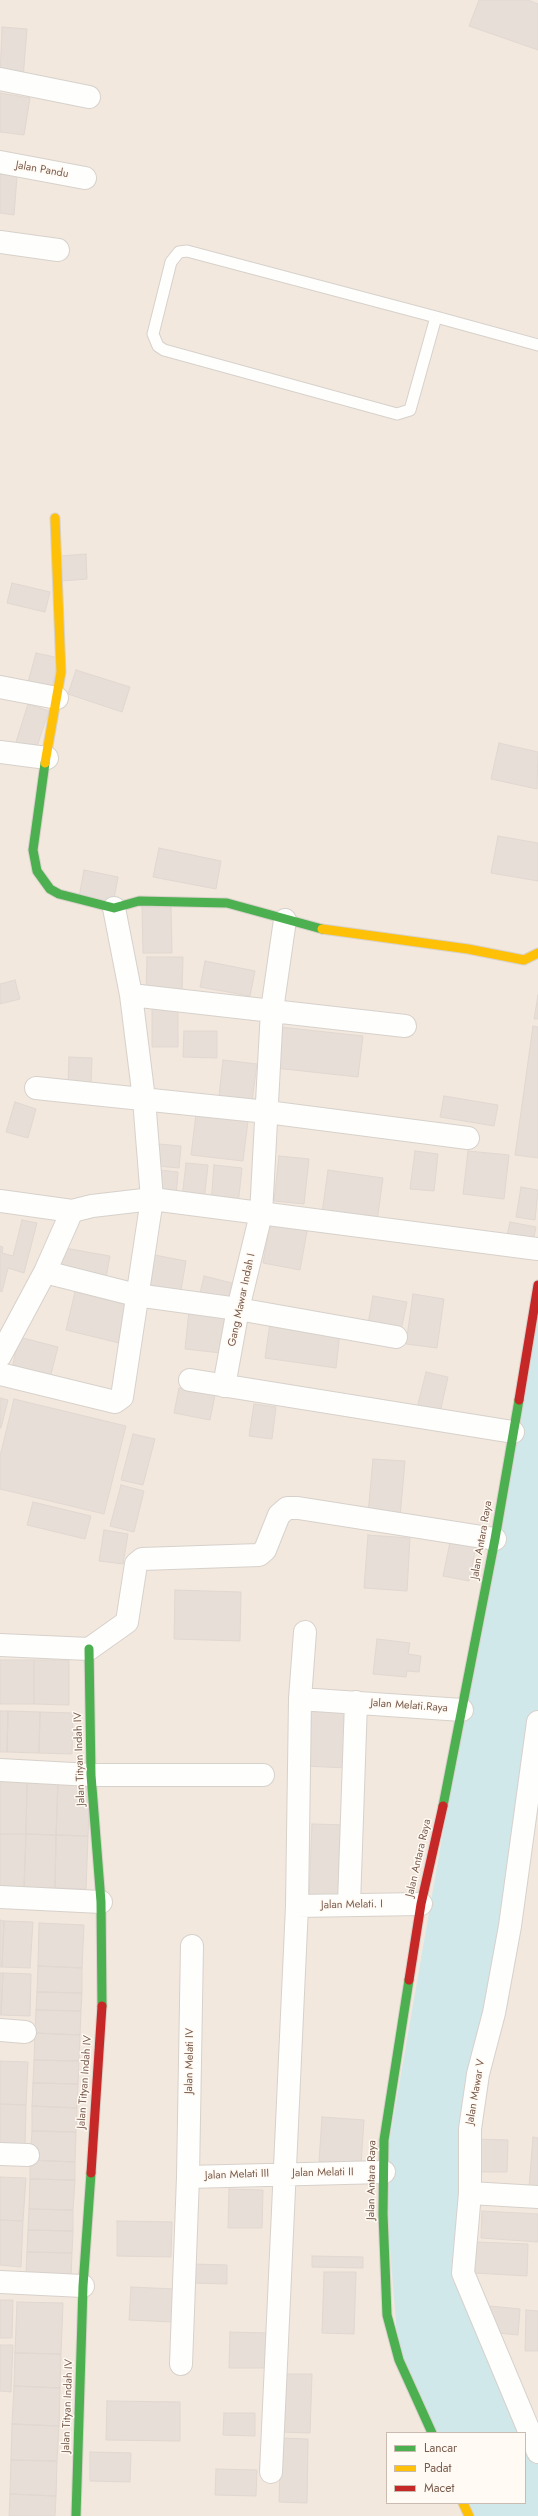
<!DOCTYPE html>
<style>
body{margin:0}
#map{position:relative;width:538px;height:2516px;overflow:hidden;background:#f9f5f0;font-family:Jost,sans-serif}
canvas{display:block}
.legend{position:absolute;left:386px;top:2432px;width:140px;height:72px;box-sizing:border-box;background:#fffaf3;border:1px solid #cabbb1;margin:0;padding:5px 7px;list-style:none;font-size:12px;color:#7a5c4d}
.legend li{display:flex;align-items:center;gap:8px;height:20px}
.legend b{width:20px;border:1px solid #cabbb1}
</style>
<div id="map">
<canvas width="538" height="2516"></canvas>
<ul class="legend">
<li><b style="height:5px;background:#4caf50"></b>Lancar</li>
<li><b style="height:5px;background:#ffc107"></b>Padat</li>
<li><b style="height:5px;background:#c62828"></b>Macet</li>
</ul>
</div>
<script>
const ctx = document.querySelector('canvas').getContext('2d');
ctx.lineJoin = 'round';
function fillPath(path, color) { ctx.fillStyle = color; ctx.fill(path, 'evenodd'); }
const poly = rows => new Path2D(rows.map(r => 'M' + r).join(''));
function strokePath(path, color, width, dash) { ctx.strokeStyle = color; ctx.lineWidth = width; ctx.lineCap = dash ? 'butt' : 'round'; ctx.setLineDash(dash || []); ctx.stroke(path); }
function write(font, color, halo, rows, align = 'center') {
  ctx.font = font + ' Jost,sans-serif'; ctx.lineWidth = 3; ctx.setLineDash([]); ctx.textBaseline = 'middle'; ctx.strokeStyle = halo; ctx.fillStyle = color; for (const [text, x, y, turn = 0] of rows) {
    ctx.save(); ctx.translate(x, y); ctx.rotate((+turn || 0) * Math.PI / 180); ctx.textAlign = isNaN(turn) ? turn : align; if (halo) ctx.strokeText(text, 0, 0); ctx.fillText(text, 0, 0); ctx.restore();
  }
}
const residential = poly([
 [0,0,538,0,538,2516,0,2516],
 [387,2433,525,2433,525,2503,387,2503]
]);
const water = poly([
 [538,1285,538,1722,494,2013,463,2273,538,2453,538,2516,468,2516,462,2503,525,2503,525,2433,431,2433,399,2360,384,2172]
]);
const building = poly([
 [479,0,528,0,538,4,538,50,469,26,479,0],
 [2,27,27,29,23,78,0,77,2,27],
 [0,93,30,98,24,135,0,132,0,93],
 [0,174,17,176,14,215,0,213,0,174],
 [86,554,87,579,61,581,60,556,86,554],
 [12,583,50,592,45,612,7,603,12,583],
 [36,653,59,658,51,691,27,686,36,653],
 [76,670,130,687,122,712,68,694,76,670],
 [28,704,49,711,36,749,16,742,28,704],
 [499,743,538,752,537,789,491,779,499,743],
 [498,836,538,843,538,881,491,873,498,836],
 [159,848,221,861,216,889,153,877,159,848],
 [84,870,118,877,113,904,79,897,84,870],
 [142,907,171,907,172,953,143,953,142,907],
 [147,957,183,957,182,993,146,993,147,957],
 [205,961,255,971,250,996,200,987,205,961],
 [15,980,20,999,0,1004,0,984,15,980],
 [538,995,538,1019,534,1019,538,995],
 [152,1004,178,1004,178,1047,152,1047,152,1004],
 [533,1026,538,1027,538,1158,515,1155,533,1026],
 [280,1027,363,1036,358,1077,275,1068,280,1027],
 [184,1031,217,1031,217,1058,183,1057,184,1031],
 [69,1057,92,1058,91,1085,68,1084,69,1057],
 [223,1060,257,1064,251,1109,218,1105,223,1060],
 [444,1096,498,1105,494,1126,440,1117,444,1096],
 [15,1102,36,1109,28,1138,6,1132,15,1102],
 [196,1114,248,1121,243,1161,191,1155,196,1114],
 [159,1144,181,1146,179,1168,157,1166,159,1144],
 [415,1151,438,1154,434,1191,410,1189,415,1151],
 [468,1151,509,1155,504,1199,463,1194,468,1151],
 [279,1156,309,1159,304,1204,274,1201,279,1156],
 [186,1163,208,1165,204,1201,182,1198,186,1163],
 [214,1165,242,1168,238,1205,211,1203,214,1165],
 [160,1170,178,1172,176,1197,158,1196,160,1170],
 [328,1170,383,1178,377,1221,322,1213,328,1170],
 [521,1187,538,1190,535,1220,516,1217,521,1187],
 [22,1220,37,1223,24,1273,8,1268,2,1292,0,1291,0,1246,3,1247,2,1253,13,1256,22,1220],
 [271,1220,308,1226,300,1270,263,1263,271,1220],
 [510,1222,536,1227,532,1246,506,1241,510,1222],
 [59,1247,110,1256,105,1283,54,1274,59,1247],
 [149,1254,186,1261,181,1290,144,1284,149,1254],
 [204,1276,232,1283,227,1305,199,1298,204,1276],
 [75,1292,128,1305,119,1343,66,1330,75,1292],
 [413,1294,444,1299,437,1348,406,1344,413,1294],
 [373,1296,407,1302,401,1330,368,1324,373,1296],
 [189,1311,225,1315,221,1353,185,1349,189,1311],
 [270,1323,340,1333,336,1368,265,1358,270,1323],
 [19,1337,58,1347,49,1382,11,1373,19,1337],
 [426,1372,448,1377,440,1413,417,1408,426,1372],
 [179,1388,215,1395,210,1420,174,1413,179,1388],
 [0,1398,8,1400,1,1428,0,1428,0,1398],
 [14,1399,126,1426,104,1514,0,1489,0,1456,14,1399],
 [254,1404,276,1407,272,1439,249,1436,254,1404],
 [133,1434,155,1439,143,1485,121,1480,133,1434],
 [373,1459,405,1461,400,1517,368,1514,373,1459],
 [121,1485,144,1491,134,1532,110,1526,121,1485],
 [33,1502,91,1516,85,1539,27,1525,33,1502],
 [104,1530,128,1534,123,1564,99,1561,104,1530],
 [368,1535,410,1538,407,1591,364,1588,368,1535],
 [450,1542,476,1547,469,1581,443,1576,450,1542],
 [175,1590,241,1592,240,1641,174,1639,175,1590],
 [377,1639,410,1643,408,1654,421,1656,419,1672,407,1671,406,1677,373,1674,377,1639],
 [0,1660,34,1660,34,1704,0,1704,0,1660],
 [34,1660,69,1660,69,1705,34,1704,34,1660],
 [306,1708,350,1710,348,1768,304,1766,306,1708],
 [0,1711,8,1711,7,1752,0,1752,0,1711],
 [8,1711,40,1712,39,1753,7,1752,8,1711],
 [40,1712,73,1713,72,1754,39,1753,40,1712],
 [0,1780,27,1781,26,1834,0,1834,0,1780],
 [27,1781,58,1782,56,1835,26,1834,27,1781],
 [58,1782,90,1782,88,1836,56,1835,58,1782],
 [312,1824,347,1825,344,1902,309,1901,312,1824],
 [0,1834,26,1834,24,1888,0,1887,0,1834],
 [26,1834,56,1835,55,1888,24,1888,26,1834],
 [56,1835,88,1836,86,1889,55,1888,56,1835],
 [0,1920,4,1921,2,1967,0,1967,0,1920],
 [4,1921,33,1922,30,1968,2,1967,4,1921],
 [39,1923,84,1925,82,1968,38,1966,39,1923],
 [38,1966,82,1968,82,1993,37,1992,38,1966],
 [0,1973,3,1973,1,2015,0,2015,0,1973],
 [3,1973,31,1974,30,2016,1,2015,3,1973],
 [37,1992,82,1993,81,2011,36,2010,37,1992],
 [36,2010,81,2011,80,2035,35,2033,36,2010],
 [35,2033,80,2035,79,2061,34,2060,35,2033],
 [34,2060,79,2061,78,2084,33,2083,34,2060],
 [0,2061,28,2062,26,2105,0,2104,0,2061],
 [33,2083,78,2084,77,2108,32,2106,33,2083],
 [0,2104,26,2105,25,2147,0,2146,0,2104],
 [32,2106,77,2108,76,2132,32,2131,32,2106],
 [322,2117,364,2120,361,2165,319,2162,322,2117],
 [32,2131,76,2132,75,2162,30,2160,32,2131],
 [533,2137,538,2138,538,2189,529,2188,533,2137],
 [472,2139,508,2140,507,2172,471,2172,472,2139],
 [30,2160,75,2162,75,2180,30,2179,30,2160],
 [0,2177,26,2178,23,2221,0,2220,0,2177],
 [30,2179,75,2180,73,2210,29,2209,30,2179],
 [229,2189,263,2190,262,2228,228,2228,229,2189],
 [29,2209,73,2210,73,2231,28,2230,29,2209],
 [482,2211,538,2214,538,2242,481,2238,482,2211],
 [0,2220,23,2221,21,2267,0,2265,0,2220],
 [117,2221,172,2222,171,2257,117,2256,117,2221],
 [28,2230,73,2231,72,2253,27,2252,28,2230],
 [476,2242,528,2244,527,2276,474,2273,476,2242],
 [27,2252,72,2253,71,2277,26,2275,27,2252],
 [312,2256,363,2257,363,2268,312,2267,312,2256],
 [190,2264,227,2265,227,2284,190,2283,190,2264],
 [324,2272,356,2272,354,2334,322,2333,324,2272],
 [131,2287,174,2289,172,2322,129,2320,131,2287],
 [0,2300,13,2300,12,2338,0,2338,0,2300],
 [17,2302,63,2303,61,2354,15,2353,17,2302],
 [490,2306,520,2309,518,2335,488,2332,490,2306],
 [526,2310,538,2311,538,2351,525,2351,526,2310],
 [230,2332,266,2333,266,2368,229,2368,230,2332],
 [0,2345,13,2345,11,2392,0,2391,0,2345],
 [15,2353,61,2354,60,2388,14,2386,15,2353],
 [282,2374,312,2374,310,2433,280,2432,282,2374],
 [14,2386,60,2388,59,2426,12,2424,14,2386],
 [107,2401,180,2402,180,2441,106,2440,107,2401],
 [224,2413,255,2413,255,2436,223,2435,224,2413],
 [12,2424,59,2426,57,2461,11,2460,12,2424],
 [281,2438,308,2439,307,2503,279,2502,281,2438],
 [90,2452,131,2453,130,2482,90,2481,90,2452],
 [11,2460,57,2461,56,2496,10,2494,11,2460],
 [216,2469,257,2470,256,2496,215,2495,216,2469],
 [10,2494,56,2496,55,2516,9,2516,10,2494]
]);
const lane = poly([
 [436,317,410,410,397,414,164,350,158,346,153,334,171,262,179,252,187,251,436,317,538,345]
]);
const street = poly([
 [0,79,89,97],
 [0,162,85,178],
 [0,242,58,250],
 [0,687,57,698],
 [0,752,47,758],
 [131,995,405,1026],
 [36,1088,267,1112,468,1138],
 [0,1201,72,1211,92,1206,152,1199,538,1249],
 [45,1272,136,1295,238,1309,396,1337],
 [0,1356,45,1272,72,1211],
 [0,1374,115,1402,122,1397,152,1199,144,1099,131,995,114,908],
 [190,1380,513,1432],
 [224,1386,238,1309,261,1214,272,1010,285,920],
 [305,1632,300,1699,462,1710],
 [0,1645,89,1649,127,1622,136,1564,142,1559,259,1555,265,1550,279,1515,287,1508,298,1508,495,1539],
 [538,1722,510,1926,494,2013,478,2074,470,2129,470,2193,463,2273,538,2452],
 [0,1770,91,1775,263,1775],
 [0,1897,101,1902],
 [349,1904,356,1702],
 [297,1906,300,1699],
 [0,2030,25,2032],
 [0,2154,28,2155],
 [188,2177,384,2172],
 [470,2193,538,2197],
 [0,2282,83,2286],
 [181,2364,188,2177,192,1946],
 [271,2472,297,1906,421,1904]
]);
const fast = poly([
 [45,763,33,850,37,871,50,889,59,894,114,908,139,901,227,903,322,929],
 [89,1649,91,1775,101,1902,102,2006],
 [443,1806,495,1539,519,1400],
 [409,1980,384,2140,383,2214,387,2315,399,2360,432,2433],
 [76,2516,83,2286,91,2173]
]);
const slow = poly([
 [45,763,61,672,55,518],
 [322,929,468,949,524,960,538,953],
 [463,2503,469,2516]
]);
const jam = poly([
 [519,1400,538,1285],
 [409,1980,421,1904,443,1806],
 [91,2173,102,2006]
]);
const streetNames = [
 ["Jalan Pandu",42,170,10],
 ["Gang Mawar Indah I",242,1300,-78],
 ["Jalan Antara Raya",482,1540,-80],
 ["Jalan Melati.Raya",409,1706,4],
 ["Jalan Tityan Indah IV",80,1759,-92],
 ["Jalan Antara Raya",419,1858,-77],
 ["Jalan Melati. I",352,1905,-1],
 ["Jalan Melati IV",190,2061,-89],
 ["Jalan Tityan Indah IV",85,2082,-86],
 ["Jalan Mawar V",476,2092,-80],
 ["Jalan Melati II",323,2173,-1],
 ["Jalan Melati III",237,2175,-2],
 ["Jalan Antara Raya",372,2180,-89],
 ["Jalan Tityan Indah IV",68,2406,-88]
];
fillPath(residential, '#f2e8de');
fillPath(water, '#d0e8ea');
fillPath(building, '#e6ded7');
strokePath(building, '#e2d8d2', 1);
strokePath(lane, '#d7d1cb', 13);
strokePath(street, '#d7d1cb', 24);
strokePath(fast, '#d9d2cb', 11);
strokePath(slow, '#d9d2cb', 11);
strokePath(jam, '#d9d2cb', 11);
strokePath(lane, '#fefefd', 11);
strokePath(street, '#fefefd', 22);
strokePath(fast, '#4caf50', 9);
strokePath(slow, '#ffc107', 9);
strokePath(jam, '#c62828', 9);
write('11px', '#7a5c4d', '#fffaf3', streetNames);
</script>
